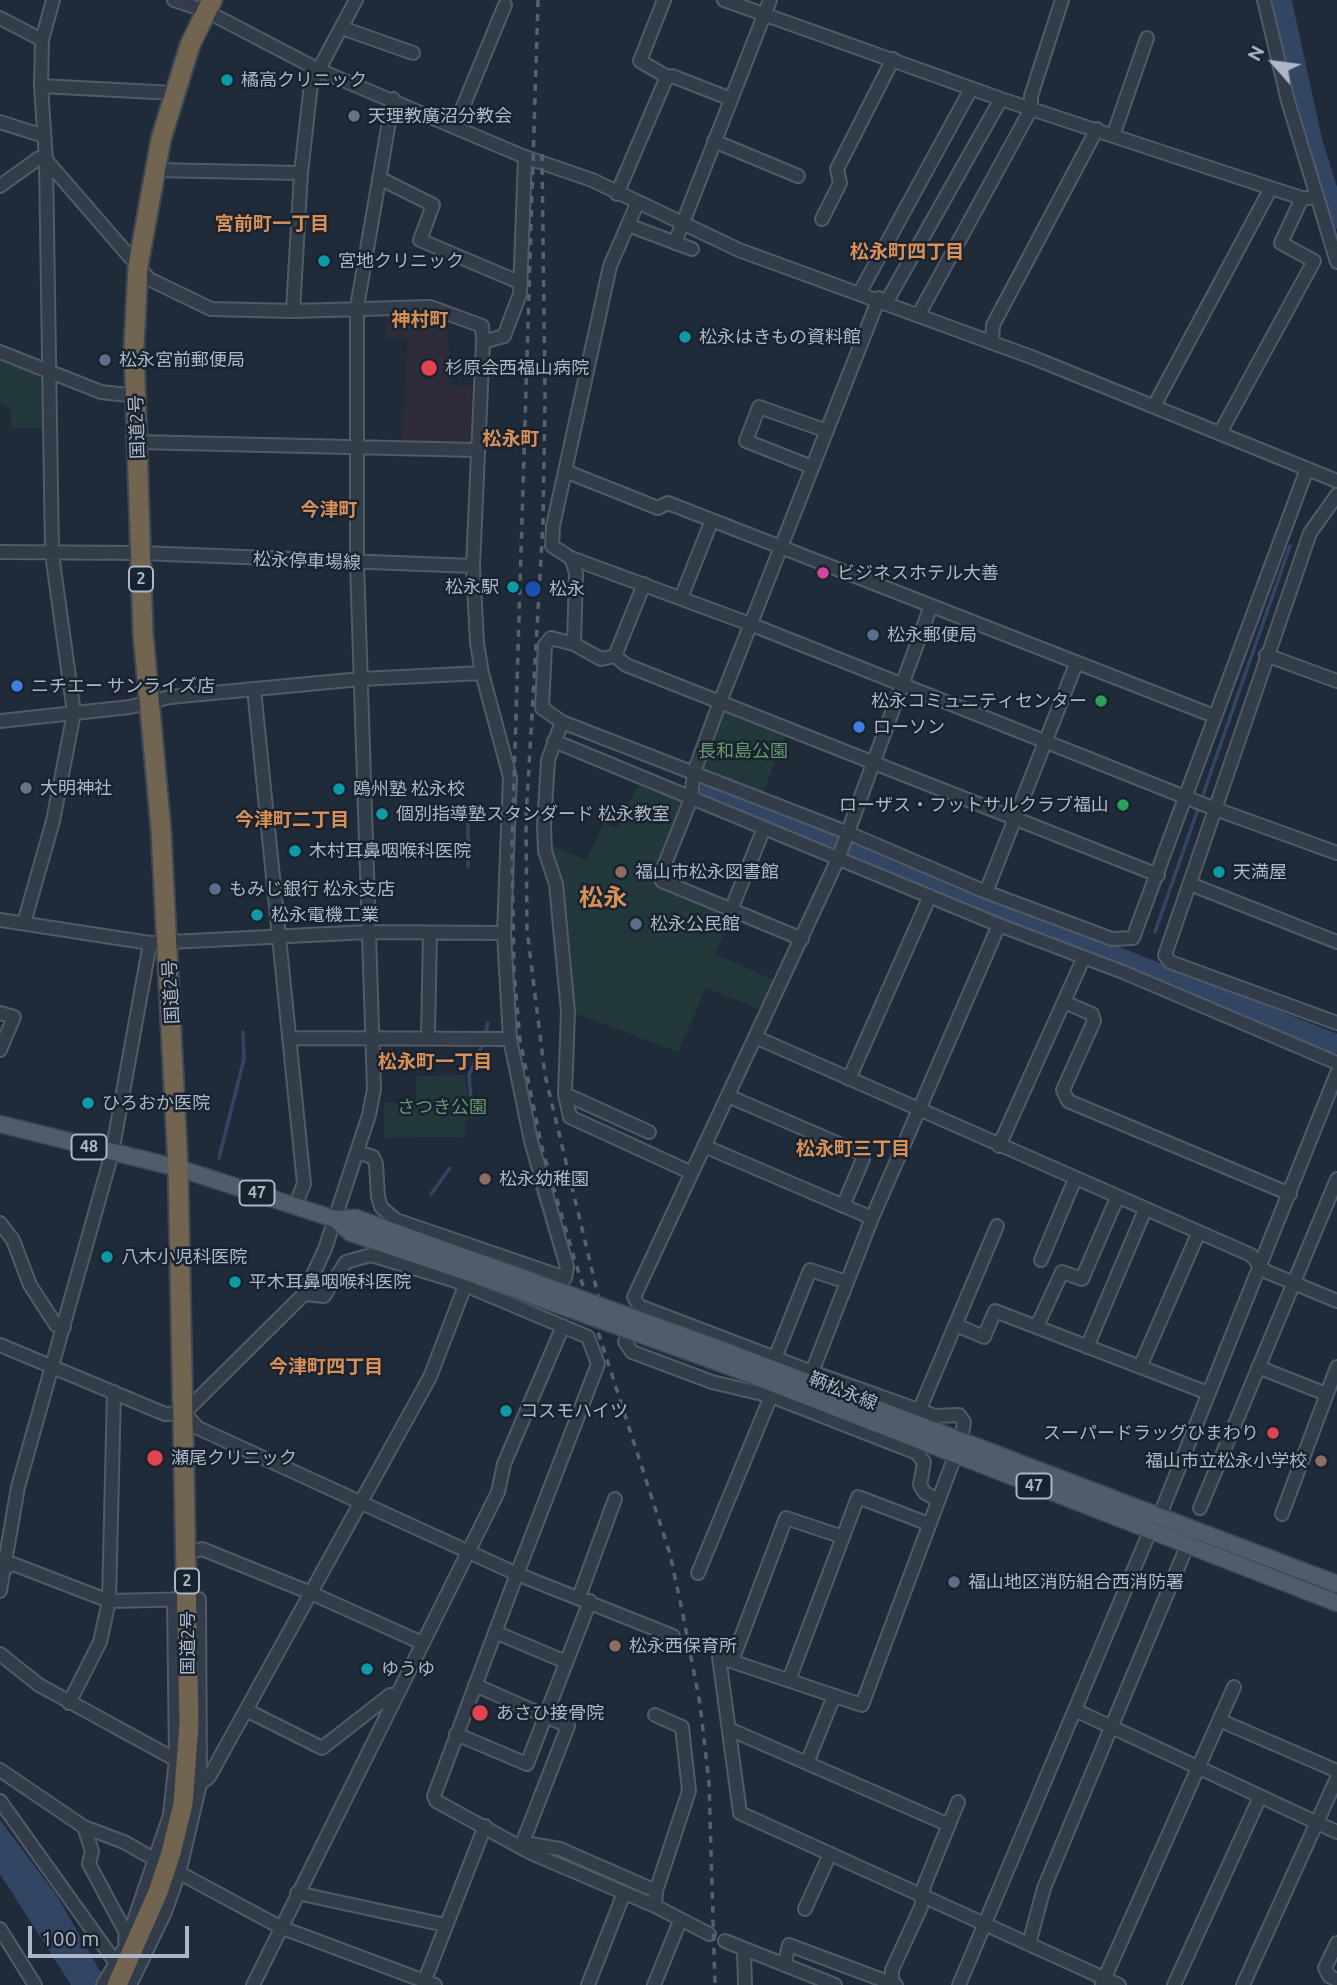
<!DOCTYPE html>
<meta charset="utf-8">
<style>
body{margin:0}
#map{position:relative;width:1337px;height:1985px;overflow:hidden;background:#202b3a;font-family:Ubuntu,sans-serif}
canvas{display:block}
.north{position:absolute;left:1239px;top:28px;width:70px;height:70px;-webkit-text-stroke:5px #19222f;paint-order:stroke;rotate:298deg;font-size:19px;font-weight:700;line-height:28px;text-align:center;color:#aeb7c7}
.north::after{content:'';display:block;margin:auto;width:24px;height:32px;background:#aeb7c7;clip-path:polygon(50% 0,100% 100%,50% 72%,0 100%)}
.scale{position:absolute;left:28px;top:1926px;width:161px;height:32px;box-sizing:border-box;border:4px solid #aeb7c7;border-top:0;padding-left:9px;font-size:21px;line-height:24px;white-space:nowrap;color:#aeb7c7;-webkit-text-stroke:5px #19222f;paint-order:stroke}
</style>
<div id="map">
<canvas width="1337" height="1985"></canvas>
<div class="north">N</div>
<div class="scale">100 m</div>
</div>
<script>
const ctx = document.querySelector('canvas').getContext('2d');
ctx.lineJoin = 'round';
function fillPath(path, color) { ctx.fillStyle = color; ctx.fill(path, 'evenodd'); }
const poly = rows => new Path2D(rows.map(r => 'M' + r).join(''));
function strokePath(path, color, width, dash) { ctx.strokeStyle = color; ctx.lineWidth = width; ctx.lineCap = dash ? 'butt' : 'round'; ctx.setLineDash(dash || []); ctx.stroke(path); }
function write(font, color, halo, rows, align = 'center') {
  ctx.font = font + ' Ubuntu,"Noto Sans JP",sans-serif'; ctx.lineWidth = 5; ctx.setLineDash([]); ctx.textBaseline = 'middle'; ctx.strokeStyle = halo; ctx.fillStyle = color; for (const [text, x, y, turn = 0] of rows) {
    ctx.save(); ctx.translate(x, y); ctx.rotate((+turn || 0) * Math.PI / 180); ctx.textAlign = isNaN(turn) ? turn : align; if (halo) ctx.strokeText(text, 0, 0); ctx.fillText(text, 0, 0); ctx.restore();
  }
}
const medical = poly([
 [386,311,430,311,447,320,451,386,472,387,470,446,402,445,408,338,386,338]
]);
const green = poly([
 [0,358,44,374,45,428,11,428,10,409,0,403],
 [721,707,787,732,763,793,699,769],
 [639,783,683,803,652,882,733,915,715,954,776,981,762,1010,706,988,678,1052,572,1012,548,844,586,860,604,823,617,828],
 [465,1075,469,1119,465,1120,465,1137,384,1138,384,1103,416,1102,416,1076]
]);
const water = poly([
 [0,1820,57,1896,108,1985,71,1985,0,1874]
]);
const stream = poly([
 [468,810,468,866],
 [1155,932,1290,546],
 [485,1035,488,1023],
 [472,1116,469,1075,482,1046],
 [219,1158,244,1059,243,1032],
 [537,1189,557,1256],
 [431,1194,450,1168]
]);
const river = poly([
 [1282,0,1313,142,1337,219],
 [708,793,1337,1044]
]);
const minor = poly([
 [174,0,206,11,319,70,525,157,592,180,739,250,1034,358,1337,481],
 [664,0,640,61,669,78],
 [724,0,1001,99,1271,188,1302,198,1317,198],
 [1264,0,1288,101,1337,262],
 [0,18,42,40],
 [342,28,413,53],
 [41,86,174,93],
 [0,122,44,136],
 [455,126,505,5],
 [1113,136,1147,38],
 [714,141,798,176],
 [46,160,149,279,211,309,293,311,430,307,482,326,483,342],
 [154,170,301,173],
 [379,178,433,205,420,240,521,283],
 [0,186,39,158,46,160],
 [617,194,666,79,672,76,731,99],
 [637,204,610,266,553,526,552,546,571,558,750,624,1210,807,1337,853],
 [822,219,840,183,837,169,893,59],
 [628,225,692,249],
 [675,243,770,0],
 [860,292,971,89],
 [887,301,1001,99],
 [293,311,301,173,311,84,356,0],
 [919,314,1031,109,1031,96,1062,0],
 [992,341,993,325,1097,129],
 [0,352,101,392,136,396],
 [1154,406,1271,188],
 [1220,433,1314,261,1281,243,1302,198],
 [137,442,477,450],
 [812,467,746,441,759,407,827,431],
 [565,471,658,508,668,503,1214,716],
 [1337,495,1310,533,1165,955,1170,962,1337,1023],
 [0,552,141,553,473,566],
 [571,558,576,573,574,644,601,659,615,656,644,584],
 [681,598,712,520],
 [931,606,838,859,634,1297,639,1306,812,1372,935,1416,959,1415,964,1422,961,1440,862,1705,719,1657,740,1813,1119,1985],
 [574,644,551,638,545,645,542,708,562,722,846,832,986,892,1112,939,1133,938,1307,469],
 [1266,655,1337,681],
 [615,656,626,665,1158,875],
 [254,689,304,1184,295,1206],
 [0,721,130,707,170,697,361,679,482,673],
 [562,722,548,760,544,825,545,851,556,884,568,1012,565,1094,570,1117,692,1173],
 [554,741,999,925,1123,972,1337,1063],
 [1190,884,1337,942],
 [986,892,1076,664],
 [731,910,764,828],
 [0,920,150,943,368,932,504,933,510,777,482,673,477,643,473,566,483,342,504,336,520,294,525,157],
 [24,923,53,821,74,713,52,554,46,160,41,86,42,40,53,0],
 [802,939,662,881,660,876,691,799,694,772,720,702,879,298],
 [1064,1002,1092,1014,1094,1021,1063,1090,1068,1101,1290,1194],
 [0,1013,14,1017,0,1050],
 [428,1037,430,933],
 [755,1037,1251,1255,1265,1271,1337,1301],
 [289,1038,510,1039],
 [849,1079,930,896],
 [565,1094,649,1132],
 [728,1096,860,1153,863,1159,843,1206],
 [704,1146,872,1218],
 [999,1146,1084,957],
 [357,1152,373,1157,376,1164,378,1197,381,1207,396,1220,565,1278,567,1267,531,1141,510,1039,504,933],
 [0,1223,13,1240,30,1285,56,1325,64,1327],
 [1041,1260,1075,1179],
 [632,1324,625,1342,632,1352,712,1382,771,1396,917,1453,924,1462,920,1485,925,1493,938,1500],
 [956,1325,984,1337,995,1311,1208,1393],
 [1037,1326,1062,1272,1082,1279,1117,1198],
 [0,1345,165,1414,184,1413,304,1294,325,1249,369,1115,374,1089,357,563,357,307,393,99],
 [1087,1347,1145,1210],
 [775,1358,810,1270,847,1282],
 [1140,1367,1198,1234],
 [1258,1367,1326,1394],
 [812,1372,872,1218,999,925],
 [919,1411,997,1226],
 [184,1413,198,1428,517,1574,598,1364,588,1337,453,1280,371,1255,346,1262,324,1296,304,1294],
 [1200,1508,1337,1179],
 [1282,1514,1337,1367],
 [187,1553,202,1549,311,1593,422,1643],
 [2,1570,13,1564,109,1601,199,1599,200,1784,179,1873,165,1912,130,1985],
 [698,1573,771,1396],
 [0,1591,18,1487,112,1153,150,943],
 [579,1597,615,1499],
 [495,1632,566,1662],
 [673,1636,517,1574,434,1796,436,1801,531,1853,655,1906,709,1934],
 [0,1654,39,1685,180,1762],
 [732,1661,786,1518,843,1537],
 [789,1680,858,1497,929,1524],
 [475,1685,568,1726,521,1847],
 [69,1703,100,1642,109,1601,114,1392],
 [246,1710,322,1748,390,1695,396,1696],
 [1075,1710,1337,1832],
 [1219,1720,1337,1771],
 [729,1729,949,1825],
 [456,1734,527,1764,590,1601],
 [807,1763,834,1696],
 [0,1770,84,1827,124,1842,161,1863],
 [200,1784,209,1777,430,1377,465,1286],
 [0,1801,118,1966],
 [84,1827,92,1851,89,1864,126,1933,125,1941],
 [525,1843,560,1849,656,1891],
 [176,1871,280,1927,435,1985],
 [297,1893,445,1925],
 [655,1906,656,1891,689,1791,682,1727,655,1715],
 [805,1909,830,1854],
 [0,1929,35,1985],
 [725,1941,835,1985],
 [1337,1943,1325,1968,1329,1976,1337,1980],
 [1029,1944,1044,1888,1187,1546],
 [744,1950,745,1985],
 [784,1965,789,1945,896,1985],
 [1102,1984,1234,1687],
 [103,1985,125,1947,170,1815,176,1759,174,1599],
 [253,1985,498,1492,504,1464,563,1326],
 [423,1985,485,1826],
 [588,1985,624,1893],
 [654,1985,680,1921],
 [892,1985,892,1970,921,1907,924,1886,958,1802],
 [959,1985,1150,1531,1160,1515,1337,1073],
 [1174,1985,1260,1797],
 [1243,1985,1337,1778]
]);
const major = poly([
 [0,1124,178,1168,335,1219,356,1218,484,1264],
 [335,1219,351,1233,478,1276],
 [736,1355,1337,1584],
 [731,1367,1337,1603]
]);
const highway = poly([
 [117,1985,158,1892,171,1853,183,1804,189,1724,178,1168,161,830,143,633,134,346,138,266,161,139,190,45,212,0]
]);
const rail = poly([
 [538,0,512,845,514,971,520,1040,542,1148,575,1261,670,1554,682,1610,700,1704,709,1783,715,1985],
 [542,154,545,396,543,524,526,818,527,930,545,1075,605,1324]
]);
const majorBridge = poly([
 [484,1264,736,1355],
 [478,1276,731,1367]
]);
const markers = [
 [227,80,7,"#0f9aa8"],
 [354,116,7,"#6b7280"],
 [324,261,7,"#0f9aa8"],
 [685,337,7,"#0f9aa8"],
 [105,360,7,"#5c6f8a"],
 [429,368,9,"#e0444e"],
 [823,573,7,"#d1479c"],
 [513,587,7,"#0f9aa8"],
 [533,589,9,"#1a4fb4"],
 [873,635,7,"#5c6f8a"],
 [17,686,7,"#3f7fe0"],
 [1101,701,7,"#2e9e5b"],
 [859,727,7,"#3f7fe0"],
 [26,788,7,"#6b7280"],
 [339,789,7,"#0f9aa8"],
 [1123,805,7,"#2e9e5b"],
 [382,814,7,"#0f9aa8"],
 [295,851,7,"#0f9aa8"],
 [621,872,7,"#8d6e63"],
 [1219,872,7,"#0f9aa8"],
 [215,889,7,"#5c6f8a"],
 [257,915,7,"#0f9aa8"],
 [636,924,7,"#5c6f8a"],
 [88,1103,7,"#0f9aa8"],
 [485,1179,7,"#8d6e63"],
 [107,1257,7,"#0f9aa8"],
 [235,1282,7,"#0f9aa8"],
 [506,1411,7,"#0f9aa8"],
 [1273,1433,7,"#e0444e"],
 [155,1458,9,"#e0444e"],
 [1321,1461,7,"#8d6e63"],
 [954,1582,7,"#5c6f8a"],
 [615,1646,7,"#8d6e63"],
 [367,1669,7,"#0f9aa8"],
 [480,1713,9,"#e0444e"]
];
const shields = [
 [141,579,24],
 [89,1147,35],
 [257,1193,35],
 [1034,1486,35],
 [187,1581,24]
];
const shieldNames = [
 ["2",141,579],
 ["48",89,1147],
 ["47",257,1193],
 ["47",1034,1486],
 ["2",187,1581]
];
const poiNames = [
 ["橘高クリニック",241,80],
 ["天理教廣沼分教会",368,116],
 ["宮地クリニック",338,261],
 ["松永はきもの資料館",699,337],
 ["松永宮前郵便局",119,360],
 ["杉原会西福山病院",445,368],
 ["ビジネスホテル大善",837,573],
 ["松永駅",499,587,"right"],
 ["松永",549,589],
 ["松永郵便局",887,635],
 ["ニチエー サンライズ店",31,686],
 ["松永コミュニティセンター",1087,701,"right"],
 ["ローソン",873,727],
 ["大明神社",40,788],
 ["鴎州塾 松永校",353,789],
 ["ローザス・フットサルクラブ福山",1109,805,"right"],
 ["個別指導塾スタンダード 松永教室",396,814],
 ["木村耳鼻咽喉科医院",309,851],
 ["福山市松永図書館",635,872],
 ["天満屋",1233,872],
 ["もみじ銀行 松永支店",229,889],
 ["松永電機工業",271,915],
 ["松永公民館",650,924],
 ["ひろおか医院",102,1103],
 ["松永幼稚園",499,1179],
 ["八木小児科医院",121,1257],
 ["平木耳鼻咽喉科医院",249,1282],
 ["コスモハイツ",520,1411],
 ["スーパードラッグひまわり",1259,1433,"right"],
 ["瀬尾クリニック",171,1458],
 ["福山市立松永小学校",1307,1461,"right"],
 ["福山地区消防組合西消防署",968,1582],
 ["松永西保育所",629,1646],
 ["ゆうゆ",381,1669],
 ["あさひ接骨院",496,1713]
];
const streetNames = [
 ["国道2号",137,427,-92],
 ["松永停車場線",307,561,2],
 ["国道2号",171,992,-93],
 ["鞆松永線",843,1391,22],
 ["国道2号",188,1643,-90]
];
const parkNames = [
 ["長和島公園",743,751],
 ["さつき公園",442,1107]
];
const neighbourhoodNames = [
 ["宮前町一丁目",272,224],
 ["松永町四丁目",907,252],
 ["神村町",420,320],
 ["松永町",511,439],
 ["今津町",329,510],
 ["今津町二丁目",292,820],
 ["松永町一丁目",435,1062],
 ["松永町三丁目",853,1149],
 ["今津町四丁目",326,1367]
];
const districtNames = [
 ["松永",603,898]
];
fillPath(medical, '#2e2c3b');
fillPath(green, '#22383b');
fillPath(water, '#324663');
strokePath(stream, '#324663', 3.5);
strokePath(river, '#324663', 19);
strokePath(minor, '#515a68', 16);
strokePath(major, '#3d4654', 19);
strokePath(highway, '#3e4755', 23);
strokePath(minor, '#333d4a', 12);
strokePath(major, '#515c6a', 16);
strokePath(highway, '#716450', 19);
strokePath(rail, '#556172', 3.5, [7, 7]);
strokePath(majorBridge, '#3d4654', 19, []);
strokePath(majorBridge, '#515c6a', 16);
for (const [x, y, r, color] of markers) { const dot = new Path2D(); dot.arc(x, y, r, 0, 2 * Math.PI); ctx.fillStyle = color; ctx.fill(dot); strokePath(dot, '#19222f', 2.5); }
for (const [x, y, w] of shields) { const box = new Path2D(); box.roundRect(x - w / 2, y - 12.5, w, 25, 5); ctx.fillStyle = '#19222f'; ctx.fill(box); strokePath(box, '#aeb7c7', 2); }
write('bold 16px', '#aeb7c7', null, shieldNames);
write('18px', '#aeb7c7', '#19222f', poiNames, 'left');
write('18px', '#aeb7c7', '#19222f', streetNames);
write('18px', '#649970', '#19222f', parkNames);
write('bold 19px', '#d99056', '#19222f', neighbourhoodNames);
write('bold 24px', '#d99056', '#19222f', districtNames);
</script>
